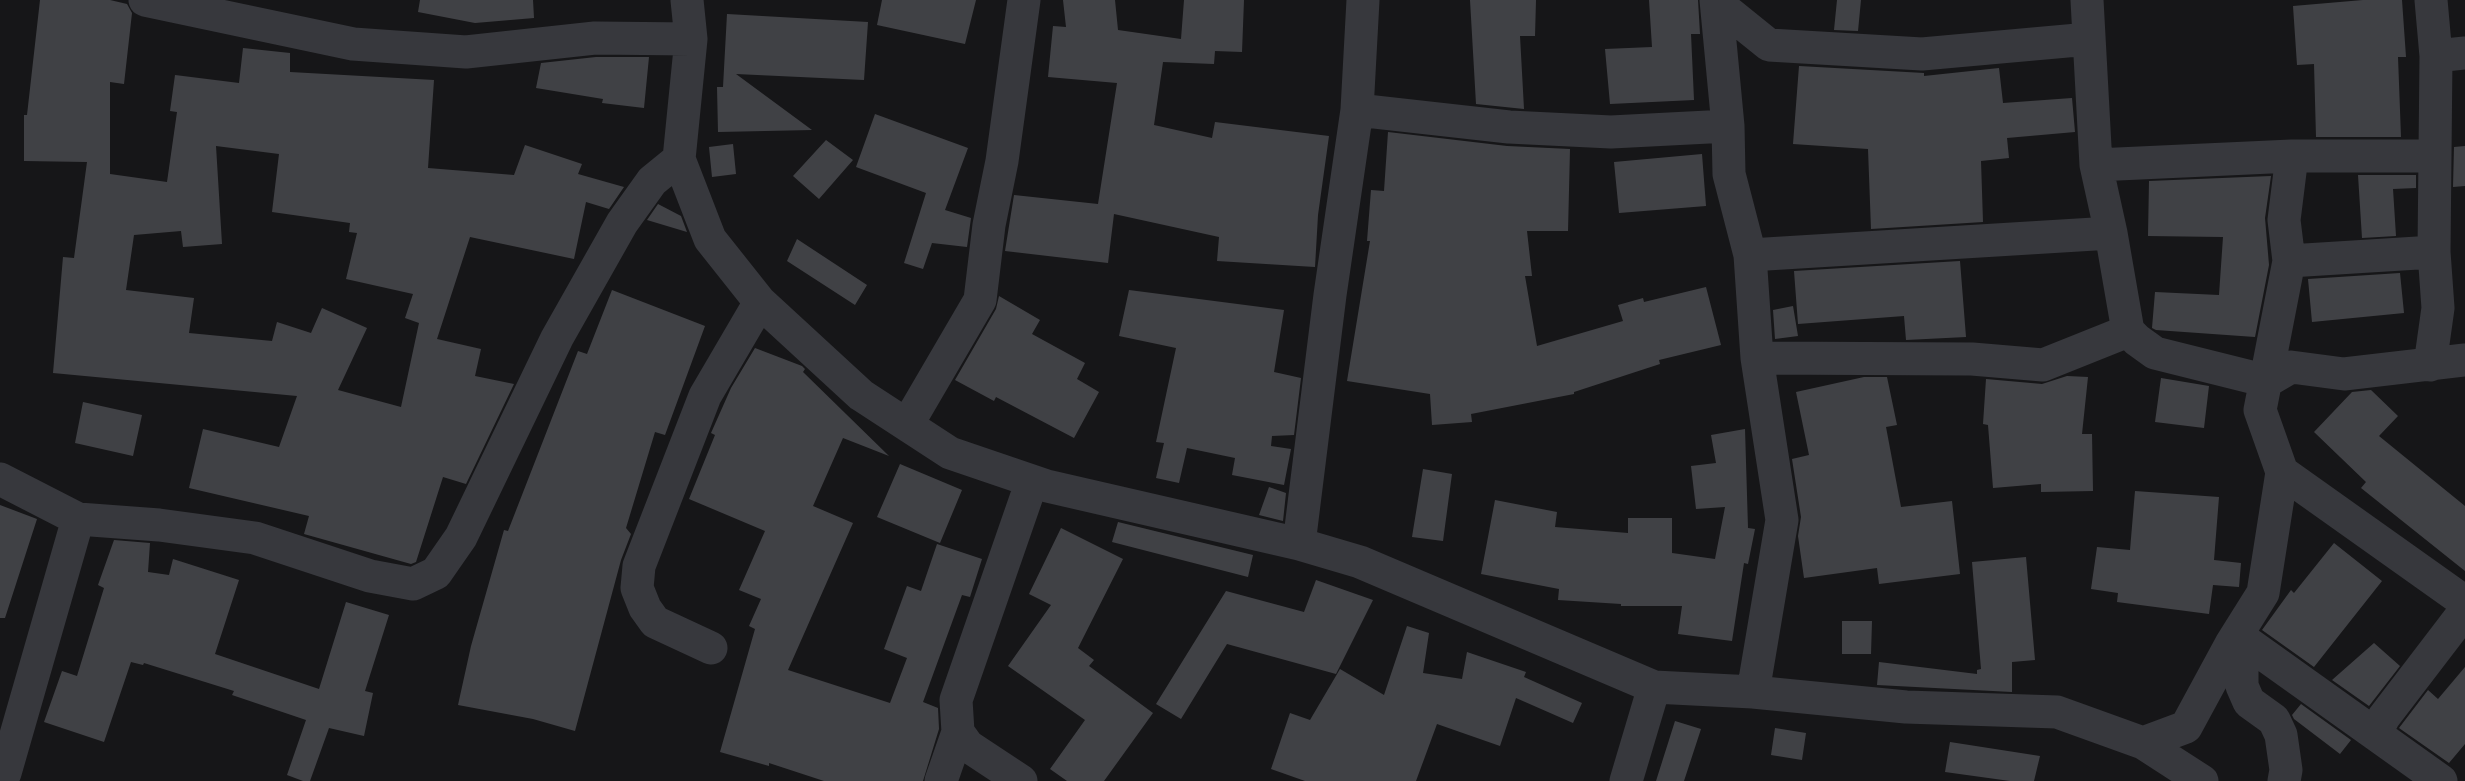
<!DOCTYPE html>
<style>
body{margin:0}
canvas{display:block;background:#161618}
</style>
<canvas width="2465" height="781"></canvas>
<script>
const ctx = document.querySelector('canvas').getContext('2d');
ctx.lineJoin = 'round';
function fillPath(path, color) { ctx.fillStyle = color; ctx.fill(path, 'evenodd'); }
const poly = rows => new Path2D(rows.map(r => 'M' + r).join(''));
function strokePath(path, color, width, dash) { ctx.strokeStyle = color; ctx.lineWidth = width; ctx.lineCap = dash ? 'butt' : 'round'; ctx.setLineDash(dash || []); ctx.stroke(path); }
const building = poly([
 [40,0,110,0,127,4,132,13,124,84,110,82,110,174,167,182,177,112,170,111,175,75,239,83,243,48,290,53,290,72,434,80,428,168,514,175,525,145,582,164,578,174,624,187,609,209,586,202,574,259,470,237,437,339,481,349,475,376,514,384,466,484,443,477,416,562,411,564,304,534,309,516,189,488,203,429,279,447,297,396,53,373,63,257,74,258,87,162,24,161,24,115,27,115],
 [216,146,279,154,272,212,350,223,349,232,357,233,346,279,413,294,405,318,419,323,401,407,338,390,367,328,322,308,311,333,277,322,272,341,189,333,194,298,126,290,134,235,181,231,183,247,222,244],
 [420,0,533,0,534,18,475,23,418,12],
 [882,0,976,0,965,44,877,25],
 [1063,0,1115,0,1118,30,1181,39,1184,0,1244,0,1242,52,1215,51,1214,64,1163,62,1154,125,1212,138,1215,122,1329,136,1318,215,1315,267,1217,261,1219,237,1114,214,1108,263,1005,251,1014,195,1098,204,1117,83,1048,77,1053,26,1066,27],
 [1470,0,1536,0,1535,36,1520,36,1524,109,1476,104],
 [1649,0,1698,0,1700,34,1691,34,1694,100,1610,104,1605,49,1652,47],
 [1837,0,1861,0,1858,31,1834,30],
 [2363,0,2402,0,2406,57,2398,57,2401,137,2316,137,2314,64,2297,65,2293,6],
 [727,14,868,22,864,80,736,74,812,130,718,132,717,87,723,87],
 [596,57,649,57,644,108,602,103,603,99,536,88,541,63],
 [1799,66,1924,73,1924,76,1999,68,2003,103,2072,98,2075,132,2007,138,2009,158,1981,161,1983,222,1871,229,1868,149,1793,144],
 [875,114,968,148,945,210,971,218,967,247,932,243,923,269,904,263,926,193,856,167],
 [1388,132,1507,146,1570,149,1568,231,1527,231,1532,276,1525,276,1537,346,1623,321,1618,305,1643,298,1644,302,1706,287,1721,345,1659,360,1660,364,1574,392,1574,394,1471,414,1472,422,1432,425,1430,394,1347,381,1370,241,1367,241,1371,190,1384,191],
 [826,140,853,160,819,199,793,176],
 [733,144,736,174,712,177,709,147],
 [2465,146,2465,186,2453,187,2454,147],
 [1702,154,1706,206,1619,213,1614,162],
 [2358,175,2416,175,2416,188,2393,189,2396,236,2362,238],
 [2271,176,2265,218,2269,265,2255,337,2156,330,2152,328,2155,292,2219,295,2223,237,2148,236,2149,181],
 [658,204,681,216,687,232,647,220],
 [797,239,867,285,855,305,787,261],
 [1960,261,1966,337,1906,340,1904,316,1798,324,1794,271],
 [2400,273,2404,313,2312,322,2308,279],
 [612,290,705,326,665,435,655,432,626,528,631,534,621,560,575,731,533,719,458,705,471,646,504,530,508,531,578,351,587,354],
 [1129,290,1284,310,1274,372,1301,378,1294,435,1272,436,1271,446,1291,449,1284,485,1232,475,1235,458,1187,448,1179,483,1156,478,1164,443,1156,442,1176,348,1119,336],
 [999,296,1040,320,1032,334,1085,363,1077,379,1099,392,1074,438,996,397,994,401,955,380,996,309],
 [1793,306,1798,336,1775,339,1773,310],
 [755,348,802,366,805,369,803,372,889,456,843,438,813,506,853,523,788,670,890,703,907,658,884,649,907,586,921,591,937,544,982,559,970,597,962,595,923,702,938,708,939,729,923,781,824,781,769,763,769,766,720,752,755,629,749,626,761,599,739,590,765,531,689,499,715,435,711,433,731,388],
 [2067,376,2088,377,2082,434,2092,434,2093,491,2041,492,2041,484,1993,488,1988,425,1983,424,1986,379,2042,384],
 [1864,377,1887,377,1897,425,1886,427,1901,507,1952,501,1960,574,1879,584,1877,568,1804,578,1798,536,1801,517,1792,459,1809,455,1796,392],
 [2161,378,2209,386,2204,428,2155,422],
 [2371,390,2398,416,2379,436,2465,506,2465,571,2361,488,2366,482,2314,432,2352,392],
 [83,402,142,415,133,456,75,443],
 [1745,429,1748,528,1755,529,1748,564,1744,563,1732,641,1678,634,1682,606,1621,606,1621,604,1558,600,1559,589,1481,574,1495,500,1557,512,1555,527,1628,533,1628,518,1672,518,1672,553,1715,559,1725,507,1696,509,1691,466,1716,463,1711,435],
 [900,464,962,490,940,543,877,517],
 [1423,469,1452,474,1443,541,1412,537],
 [1269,487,1286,493,1283,521,1259,515],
 [2135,491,2219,497,2214,560,2241,563,2239,587,2213,585,2209,614,2117,602,2118,593,2091,589,2097,547,2130,550],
 [0,505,37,519,5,618,0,618],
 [1118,522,1253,555,1248,577,1112,542],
 [1061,528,1123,559,1078,648,1094,660,1089,666,1153,713,1104,781,1067,781,1050,769,1085,720,1008,666,1051,605,1029,594],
 [114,540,150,543,148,572,169,575,173,559,239,580,215,654,319,689,346,602,389,615,365,691,373,693,364,736,329,728,310,781,303,781,287,775,306,720,232,695,234,691,144,663,143,665,131,662,104,742,44,722,62,671,77,676,104,588,98,585],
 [2334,543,2382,581,2314,667,2262,630,2291,590,2294,593],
 [2026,557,2035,660,2012,662,2012,692,1877,685,1879,662,1977,674,1977,670,1981,669,1972,562],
 [1316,580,1373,600,1336,674,1227,644,1181,719,1156,704,1226,591,1304,612],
 [1842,621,1872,621,1871,654,1842,654],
 [1407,626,1429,633,1423,673,1462,679,1467,652,1526,672,1524,677,1582,703,1573,723,1516,698,1500,746,1437,724,1416,781,1305,781,1271,769,1290,713,1310,720,1340,669,1384,695],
 [2374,643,2400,666,2369,706,2332,680],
 [2465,667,2465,744,2449,763,2399,728,2428,690,2438,699],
 [2301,704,2351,740,2340,754,2294,719,2292,715],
 [1675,721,1701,729,1684,781,1656,781],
 [1775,728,1806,733,1802,760,1771,755],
 [1950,742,2040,756,2034,781,2010,781,1945,772]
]);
const minor = poly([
 [145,0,353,44,466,52,595,38,691,39],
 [687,0,691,39,679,159,710,239,760,302,861,395,950,453,1047,486,1299,544,1360,562,1654,687,1753,692,1906,707,2057,712,2143,743,2202,781],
 [1716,0,1728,126,1729,174,1750,255,1757,358,1782,520,1753,692],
 [2087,0,2096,165,2111,233,2128,331,2137,340,2155,353,2267,381,2291,367,2344,374,2465,360],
 [1718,4,1769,45,1922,54,2089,39],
 [2436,56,2465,53],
 [1357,110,1509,127,1611,132,1728,126],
 [2096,165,2292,156,2435,156],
 [1750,255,2111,233],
 [2289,261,2434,252],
 [1757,358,1972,359,2043,365,2128,331],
 [2430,365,2438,308,2434,252,2436,56,2431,0],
 [907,425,980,300,989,225,1002,161,1024,0],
 [2282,472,2465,602],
 [0,479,78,519,159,525,255,538,370,576,413,584,436,573,461,537,557,338,622,223,652,181,679,159],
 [1299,544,1330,295,1357,110,1363,0],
 [2242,628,2242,686,2249,702,2274,720,2281,735,2286,770,2284,781],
 [2242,639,2441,781],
 [711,648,655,622,645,608,637,588,639,566,705,396,760,302],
 [958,732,968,746,1021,781],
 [2376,732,2384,717,2465,611],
 [2143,743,2186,727,2231,644,2263,593,2282,472,2260,410,2289,261,2284,220,2292,156],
 [5,773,78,519],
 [941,781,958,732,956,700,1032,481],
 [1626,781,1654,687]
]);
fillPath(building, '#404145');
strokePath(minor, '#37383d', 33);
</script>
